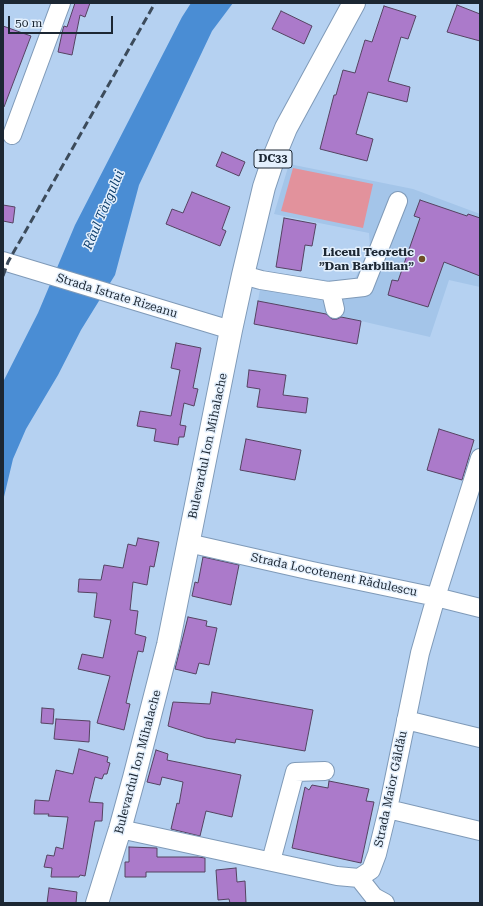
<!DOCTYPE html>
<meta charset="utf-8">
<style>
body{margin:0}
#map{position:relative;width:483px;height:906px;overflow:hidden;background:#b5d1f1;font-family:"Roboto Serif",serif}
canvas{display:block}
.frame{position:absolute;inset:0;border:4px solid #1c2733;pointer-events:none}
.scale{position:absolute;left:8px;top:16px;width:105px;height:18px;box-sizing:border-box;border:2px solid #1c2733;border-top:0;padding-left:5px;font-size:12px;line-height:14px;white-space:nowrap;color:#1c2733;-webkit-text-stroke:3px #e4f0fd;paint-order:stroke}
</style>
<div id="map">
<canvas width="483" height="906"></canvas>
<div class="frame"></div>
<div class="scale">50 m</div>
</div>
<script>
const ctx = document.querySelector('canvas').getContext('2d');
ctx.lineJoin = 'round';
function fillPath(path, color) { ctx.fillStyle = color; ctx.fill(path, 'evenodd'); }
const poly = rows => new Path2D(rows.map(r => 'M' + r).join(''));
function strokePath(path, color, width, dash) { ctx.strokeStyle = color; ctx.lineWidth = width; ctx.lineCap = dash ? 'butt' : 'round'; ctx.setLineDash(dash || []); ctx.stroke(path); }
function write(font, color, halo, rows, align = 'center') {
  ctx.font = font + ' "Roboto Serif",serif'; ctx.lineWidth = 3; ctx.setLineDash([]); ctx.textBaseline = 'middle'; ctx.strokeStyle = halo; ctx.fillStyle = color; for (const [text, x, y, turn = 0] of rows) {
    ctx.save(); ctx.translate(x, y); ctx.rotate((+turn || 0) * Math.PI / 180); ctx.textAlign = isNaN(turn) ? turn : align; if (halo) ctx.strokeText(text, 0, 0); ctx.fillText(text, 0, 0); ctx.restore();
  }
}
const built = poly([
 [289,164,413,189,480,214,480,287,449,280,430,337,361,321,258,301,263,271,346,283,354,281,370,246,369,233,274,214]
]);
const green = poly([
 [293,168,373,184,363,228,281,211]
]);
const water = poly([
 [191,3,233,3,212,31,139,185,115,275,81,330,58,375,26,429,13,459,3,501,3,382,38,313,75,225,182,17]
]);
const building = poly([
 [75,3,90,3,85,17,80,15,72,55,58,52,63,29,64,26,67,27,75,3],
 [457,5,480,14,480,41,447,32,457,5],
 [384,6,416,16,408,39,401,37,388,81,410,87,407,102,368,92,356,134,373,139,367,161,320,149,334,95,336,95,343,70,355,73,365,40,372,42,384,6],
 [281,11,312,26,304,44,272,29,281,11],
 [3,26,31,36,4,107,3,107,3,26],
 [222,152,245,162,239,176,216,166,222,152],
 [192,192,230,207,222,229,226,231,220,246,166,224,172,209,183,213,192,192],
 [420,200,467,216,468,214,480,218,480,276,444,262,428,307,388,295,392,280,398,281,420,218,414,216,420,200],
 [3,205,15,207,13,223,3,221,3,205],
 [284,218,316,224,312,246,305,245,301,271,276,267,284,218],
 [258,301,326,314,332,319,337,319,341,317,361,321,357,344,254,324,258,301],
 [176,343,201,348,193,388,198,389,194,406,184,403,180,425,186,426,184,437,179,437,178,445,154,441,156,429,137,426,140,411,171,416,180,370,171,368,176,343],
 [249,370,286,375,283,395,308,398,306,413,257,407,260,389,247,387,249,370],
 [439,429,474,440,462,480,427,470,439,429],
 [246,439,301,450,295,480,240,470,246,439],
 [138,538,159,542,154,567,150,566,147,585,133,582,130,610,138,611,135,634,146,637,143,652,138,651,126,703,130,704,124,730,97,723,110,676,78,669,82,654,103,658,111,620,94,617,97,593,78,592,79,579,101,580,104,565,123,568,128,544,136,546,138,538],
 [203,557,239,565,231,605,192,596,195,582,198,583,203,557],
 [188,617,207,621,206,626,217,628,209,665,199,663,196,674,175,669,188,617],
 [212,692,313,710,305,751,236,739,235,743,206,738,168,726,173,702,210,704,212,692],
 [42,708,54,709,53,724,41,723,42,708],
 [56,719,90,721,89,742,54,739,56,719],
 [79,749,108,757,107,762,110,763,107,774,104,774,102,779,95,777,89,802,103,803,102,821,95,821,85,876,80,875,79,877,51,877,52,868,44,867,47,855,54,856,56,847,63,849,68,817,48,816,49,814,34,814,35,800,49,801,56,770,73,774,79,749],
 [156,750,168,754,167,760,241,775,232,817,206,811,200,836,171,829,177,803,179,804,183,782,162,777,160,785,147,782,156,750],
 [329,781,369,789,366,801,374,802,361,863,292,848,305,787,309,790,312,785,328,788,329,781],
 [129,847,157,848,157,857,198,857,205,858,205,872,146,872,146,877,125,877,125,862,129,862,129,847],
 [236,868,237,882,245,881,246,903,230,903,229,899,218,900,216,870,236,868],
 [49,888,77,892,76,903,47,903,49,888]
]);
const minor = poly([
 [12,135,61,3],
 [3,261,231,330],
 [243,275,261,280,328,291,364,287,398,201],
 [328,291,332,296,335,309],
 [188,543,312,571,436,597,480,608],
 [406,720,480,738],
 [388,809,480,831],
 [120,829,337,876,359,878,371,870,377,854,388,809,420,653,436,597,480,458],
 [271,861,295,772,325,771],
 [359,878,374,897,385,903]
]);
const highway = poly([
 [97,903,120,829,134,778,168,645,231,330,243,275,264,187,274,157,286,128,354,3]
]);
const rail = poly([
 [3,276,8,262,155,3]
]);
const markers = [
 [422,259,4,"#6f4f25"]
];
const shields = [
 [273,159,38]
];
const shieldNames = [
 ["DC33",273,159]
];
const poiNames = [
 ["Liceul Teoretic",414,252],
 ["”Dan Barbilian”",414,266]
];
const streetNames = [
 ["Strada Istrate Rizeanu",117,296,17],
 ["Bulevardul Ion Mihalache",208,446,-78],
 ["Strada Locotenent Rădulescu",334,575,12],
 ["Bulevardul Ion Mihalache",138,762,-75],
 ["Strada Maior Gâldău",391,789,-78]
];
const waterNames = [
 ["Râul Târgului",104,210,-67]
];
fillPath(built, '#a4c5e9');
fillPath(green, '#e2929c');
fillPath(water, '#4a8dd4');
fillPath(building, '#ab7aca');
strokePath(building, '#554361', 1);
strokePath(minor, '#7f9ab8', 20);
strokePath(highway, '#7f9ab8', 24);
strokePath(minor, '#fff', 18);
strokePath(highway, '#fff', 22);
strokePath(rail, '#3c4b5b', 3, [8, 4]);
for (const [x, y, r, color] of markers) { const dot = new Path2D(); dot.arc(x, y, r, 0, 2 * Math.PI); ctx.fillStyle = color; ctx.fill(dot); strokePath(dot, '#e4f0fd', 1.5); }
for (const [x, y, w] of shields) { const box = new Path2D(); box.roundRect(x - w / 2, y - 9, w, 18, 3); ctx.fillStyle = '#e4f0fd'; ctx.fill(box); strokePath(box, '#1c2733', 1); }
write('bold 11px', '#1c2733', null, shieldNames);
write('bold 12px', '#1c2733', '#e4f0fd', poiNames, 'right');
write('12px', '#1c2733', '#e4f0fd', streetNames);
write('italic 13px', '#11416f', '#e4f0fd', waterNames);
</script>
